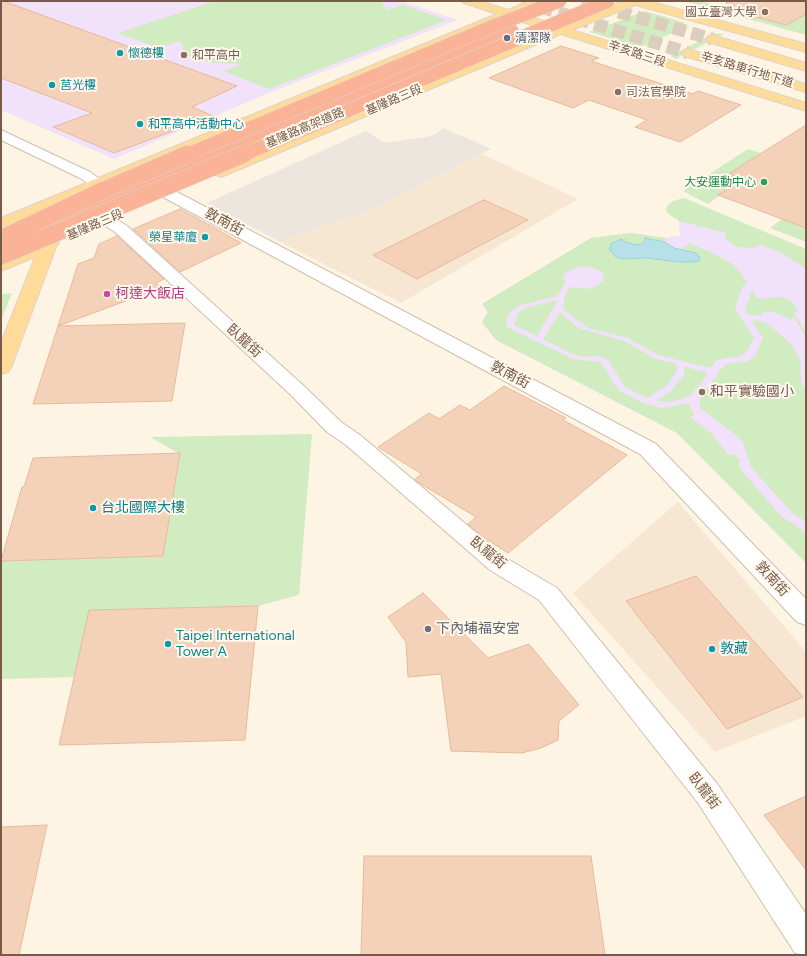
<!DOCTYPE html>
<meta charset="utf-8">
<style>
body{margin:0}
#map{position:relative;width:807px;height:956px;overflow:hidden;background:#fdf4e4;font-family:Figtree,sans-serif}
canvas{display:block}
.frame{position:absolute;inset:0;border:2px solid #785a48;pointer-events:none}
</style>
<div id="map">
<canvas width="807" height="956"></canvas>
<div class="frame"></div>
</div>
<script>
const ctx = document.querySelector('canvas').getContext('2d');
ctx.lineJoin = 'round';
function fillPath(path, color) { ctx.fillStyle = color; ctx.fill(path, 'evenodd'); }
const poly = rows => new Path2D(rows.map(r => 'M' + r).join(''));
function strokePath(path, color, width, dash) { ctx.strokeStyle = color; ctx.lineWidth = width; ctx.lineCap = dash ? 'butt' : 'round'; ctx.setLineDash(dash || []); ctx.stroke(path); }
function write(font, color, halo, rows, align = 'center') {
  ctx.font = font + ' Figtree,"Noto Sans TC",sans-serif'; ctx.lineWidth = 4; ctx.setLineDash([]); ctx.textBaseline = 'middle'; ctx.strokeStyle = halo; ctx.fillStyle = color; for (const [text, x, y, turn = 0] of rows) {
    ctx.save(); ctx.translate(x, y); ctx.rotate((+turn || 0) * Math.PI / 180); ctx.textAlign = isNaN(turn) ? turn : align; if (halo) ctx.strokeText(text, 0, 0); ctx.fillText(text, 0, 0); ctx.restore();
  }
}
const residential = poly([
 [482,154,578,199,401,303,280,242,339,220,369,211],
 [678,502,806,652,806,716,715,752,573,593]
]);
const industrial = poly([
 [444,128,491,149,369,211,339,220,280,242,207,203,366,131,385,143,432,136]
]);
const education = poly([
 [1,1,400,1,458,20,276,90,114,159,1,110],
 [682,205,695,205,806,249,806,563,677,433,496,340,482,322,488,312,482,304,591,238,631,233,666,238,674,236,680,236,679,221]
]);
const green = poly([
 [215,1,381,1,387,10,403,5,447,20,269,89,223,71,242,64,213,63,196,59,185,53,180,41,158,48,118,33],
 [684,1,699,1,786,25,799,18,806,4,806,35],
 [645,11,683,22,686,25,686,27,644,46,632,45,589,32],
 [714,33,724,34,676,59,671,56],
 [748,149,761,153,730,173,734,175,717,186,727,190,708,204,683,191],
 [684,198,806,249,806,269,783,254,760,244,754,248,737,247,726,239,725,236,726,233,679,221,671,216,667,212,666,209,668,205,673,201],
 [782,219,806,227,806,242,770,228],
 [631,233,666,238,665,242,646,238,645,241,642,244,630,244,625,242,639,258,678,262,696,253,680,248,686,247,689,243,713,253,729,262,740,272,747,283,742,287,735,309,754,338,747,351,739,357,725,358,716,361,710,368,658,355,628,338,588,328,563,309,565,295,570,287,587,289,594,287,603,281,604,277,603,273,594,268,587,267,579,267,567,272,563,276,565,283,559,294,554,297,521,305,514,309,507,317,507,327,573,359,599,362,603,365,614,384,619,390,643,403,662,408,690,403,690,408,695,414,690,417,712,434,728,455,733,454,740,459,739,464,741,470,781,516,801,529,806,536,806,563,677,433,496,340,482,322,488,312,482,304,591,238],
 [752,290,757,299,781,297,792,301,798,311,793,312,806,333,806,337,794,317,791,320,783,316,773,312,764,312,760,316,747,314,745,310],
 [12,293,1,321,1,296,3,294],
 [558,300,537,336,514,325,518,313,525,308],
 [560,312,578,328,624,341,656,359,677,364,676,373,666,386,647,398,625,387,609,361,604,358,597,356,583,357,568,352,543,339],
 [751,320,765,322,774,329,791,344,799,358,801,365,800,374,802,384,806,390,806,522,791,512,751,467,743,442,738,437,700,408,700,398,704,392,715,378,720,370,727,364,748,361,755,356,763,338],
 [685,367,707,372,705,378,690,396,670,402,656,401,670,392,684,375],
 [312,434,299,595,258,606,89,610,75,677,1,679,1,561,163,556,180,454,150,437]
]);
const water = poly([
 [645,238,665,242,674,248,696,253,700,257,699,261,694,262,678,262,646,258,622,259,616,257,609,249,612,243,622,239,625,242,637,245,642,244,645,241,645,238]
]);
const building = poly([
 [1,1,3,1,237,86,192,107,213,116,114,153,53,127,92,113,1,78,1,1],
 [727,1,806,1,806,14,786,25,726,9,727,1],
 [561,46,599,58,591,61,693,94,698,91,741,105,680,142,635,127,647,120,589,100,573,108,489,78,561,46],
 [806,125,806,228,718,195,727,190,716,186,734,175,730,173,806,125],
 [484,200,528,220,417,279,373,255,484,200],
 [180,209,213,227,241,243,180,272,133,229,180,209],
 [117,236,164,279,156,283,161,288,58,326,185,323,172,401,33,404,78,264,94,258,99,244,117,236],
 [504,386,566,418,563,420,627,455,508,553,485,538,468,524,476,517,416,481,415,479,422,474,378,447,429,413,439,419,460,405,470,410,504,386],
 [180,453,163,556,1,561,22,487,24,487,33,458,180,453],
 [696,576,803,697,727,729,626,601,696,576],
 [423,593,488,658,529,644,579,705,559,721,558,740,541,748,522,753,451,751,441,674,408,677,406,642,388,617,423,593],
 [258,606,245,740,59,745,89,610,258,606],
 [806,796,806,870,764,815,806,796],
 [47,825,19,955,1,955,1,827,47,825],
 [364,856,591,856,605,955,361,955,364,856]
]);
const majorTunnel = poly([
 [522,1,688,53],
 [582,1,712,39]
]);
const minor = poly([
 [1,130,90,172,105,183,102,186,97,188,92,186,80,178,1,140,1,130],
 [169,189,175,191,656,444,806,599,806,625,797,622,640,454,163,197,161,194,163,191,169,189],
 [107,215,113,217,127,226,305,387,341,422,360,435,506,558,557,588,718,785,806,914,806,955,795,953,698,803,539,600,490,570,346,445,327,432,291,395,115,232,101,223,99,220,101,217,107,215]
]);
const major = poly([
 [462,1,480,1,508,10,529,1,545,1,543,3,519,13,560,26,624,1,648,1,806,44,806,52,635,5,572,30,806,103,806,111,561,34,226,175,221,177,216,175,213,172,216,169,549,30,509,18,1,229,1,218,497,14,464,3,462,1],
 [712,35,806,63,806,71,708,42,706,39,708,36,712,35],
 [688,49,806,84,806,92,684,56,682,53,684,50,688,49],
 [51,238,57,239,59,243,56,247,11,368,8,372,1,374,1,343,35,257,1,271,1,260,51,238]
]);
const highway = poly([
 [512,25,516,26,518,29,516,32,191,169,30,242,24,243,18,242,16,238,18,234,181,163,512,25]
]);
const highwayBridgeFar1 = poly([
 [186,155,496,25,560,1],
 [242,155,608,1]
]);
const highwayBridge = poly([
 [1,239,102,191,188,154],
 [1,256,244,154]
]);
const markers = [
 [765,12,4,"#8d6e63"],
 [507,38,4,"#5c6f8a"],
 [120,53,4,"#0f9aa8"],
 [184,55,4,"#8d6e63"],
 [52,85,4,"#0f9aa8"],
 [618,92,4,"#8d6e63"],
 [140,124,4,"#0f9aa8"],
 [764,182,4,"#2e9e5b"],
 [205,237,4,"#0f9aa8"],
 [107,294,4,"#d1479c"],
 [702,392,4,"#8d6e63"],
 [93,508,4,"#0f9aa8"],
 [428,629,4,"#6b7280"],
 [168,644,4,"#0f9aa8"],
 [712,649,4,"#0f9aa8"]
];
const farEducationnames = [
 ["國立臺灣大學",757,12,"right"],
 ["和平高中",192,55],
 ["司法官學院",626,92]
];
const farServicenames = [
 ["清潔隊",515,38]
];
const farCulturenames = [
 ["懷德樓",128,53],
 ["莒光樓",60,85],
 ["和平高中活動中心",148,124],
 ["榮星華廈",197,237,"right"]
];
const farStreetnames = [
 ["辛亥路三段",637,54,18],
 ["辛亥路車行地下道",747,70,17],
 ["基隆路三段",394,100,-23],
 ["基隆路高架道路",305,128,-23],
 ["基隆路三段",95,225,-23]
];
const farLeisurenames = [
 ["大安運動中心",756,182]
];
const streetNames = [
 ["敦南街",224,222,28],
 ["臥龍街",244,341,42],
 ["敦南街",510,375,28],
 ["臥龍街",488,553,39],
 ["敦南街",772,579,47],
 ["臥龍街",704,791,53]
];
const hotelNames = [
 ["柯達大飯店",115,294]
];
const educationNames = [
 ["和平實驗國小",710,392]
];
const cultureNames = [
 ["台北國際大樓",101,508],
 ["Taipei International",176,636],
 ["Tower A",176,652],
 ["敦藏",720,649]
];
const worshipNames = [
 ["下內埔福安宮",436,629]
];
fillPath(residential, '#f6e6d2');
fillPath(industrial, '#ede6df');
fillPath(education, '#f1e1fa');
fillPath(green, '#d2ecc2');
fillPath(water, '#b7e0e8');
strokePath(water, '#9dd0db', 1);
fillPath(building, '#f4d2ba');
strokePath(building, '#e8b99a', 1);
strokePath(majorTunnel, '#dccebd', 13, [13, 6]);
strokePath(minor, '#d2beac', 2);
strokePath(major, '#dcd4cf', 2);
strokePath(highway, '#dcd4cf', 2);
fillPath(minor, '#fff');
fillPath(major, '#ffdb9a');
fillPath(highway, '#fbb398');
strokePath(highwayBridgeFar1, '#dcd4cf', 14, []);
strokePath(highwayBridge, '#dcd4cf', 18, []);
strokePath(highwayBridgeFar1, '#fbb398', 13);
strokePath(highwayBridge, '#fbb398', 17);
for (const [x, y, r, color] of markers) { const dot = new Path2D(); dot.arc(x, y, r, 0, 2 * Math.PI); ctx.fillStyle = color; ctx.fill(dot); strokePath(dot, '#fff8ec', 1.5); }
write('12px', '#785e54', '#fff8ec', farEducationnames, 'left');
write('12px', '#4e5e75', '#fff8ec', farServicenames, 'left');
write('12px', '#0d838f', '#fff8ec', farCulturenames, 'left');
write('12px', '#785a48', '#fff8ec', farStreetnames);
write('12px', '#27864d', '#fff8ec', farLeisurenames, 'right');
write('14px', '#785a48', '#fff8ec', streetNames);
write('14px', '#b23c85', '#fff8ec', hotelNames, 'left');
write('14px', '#785e54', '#fff8ec', educationNames, 'left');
write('14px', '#0d838f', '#fff8ec', cultureNames, 'left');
write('14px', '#5b616d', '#fff8ec', worshipNames, 'left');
</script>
